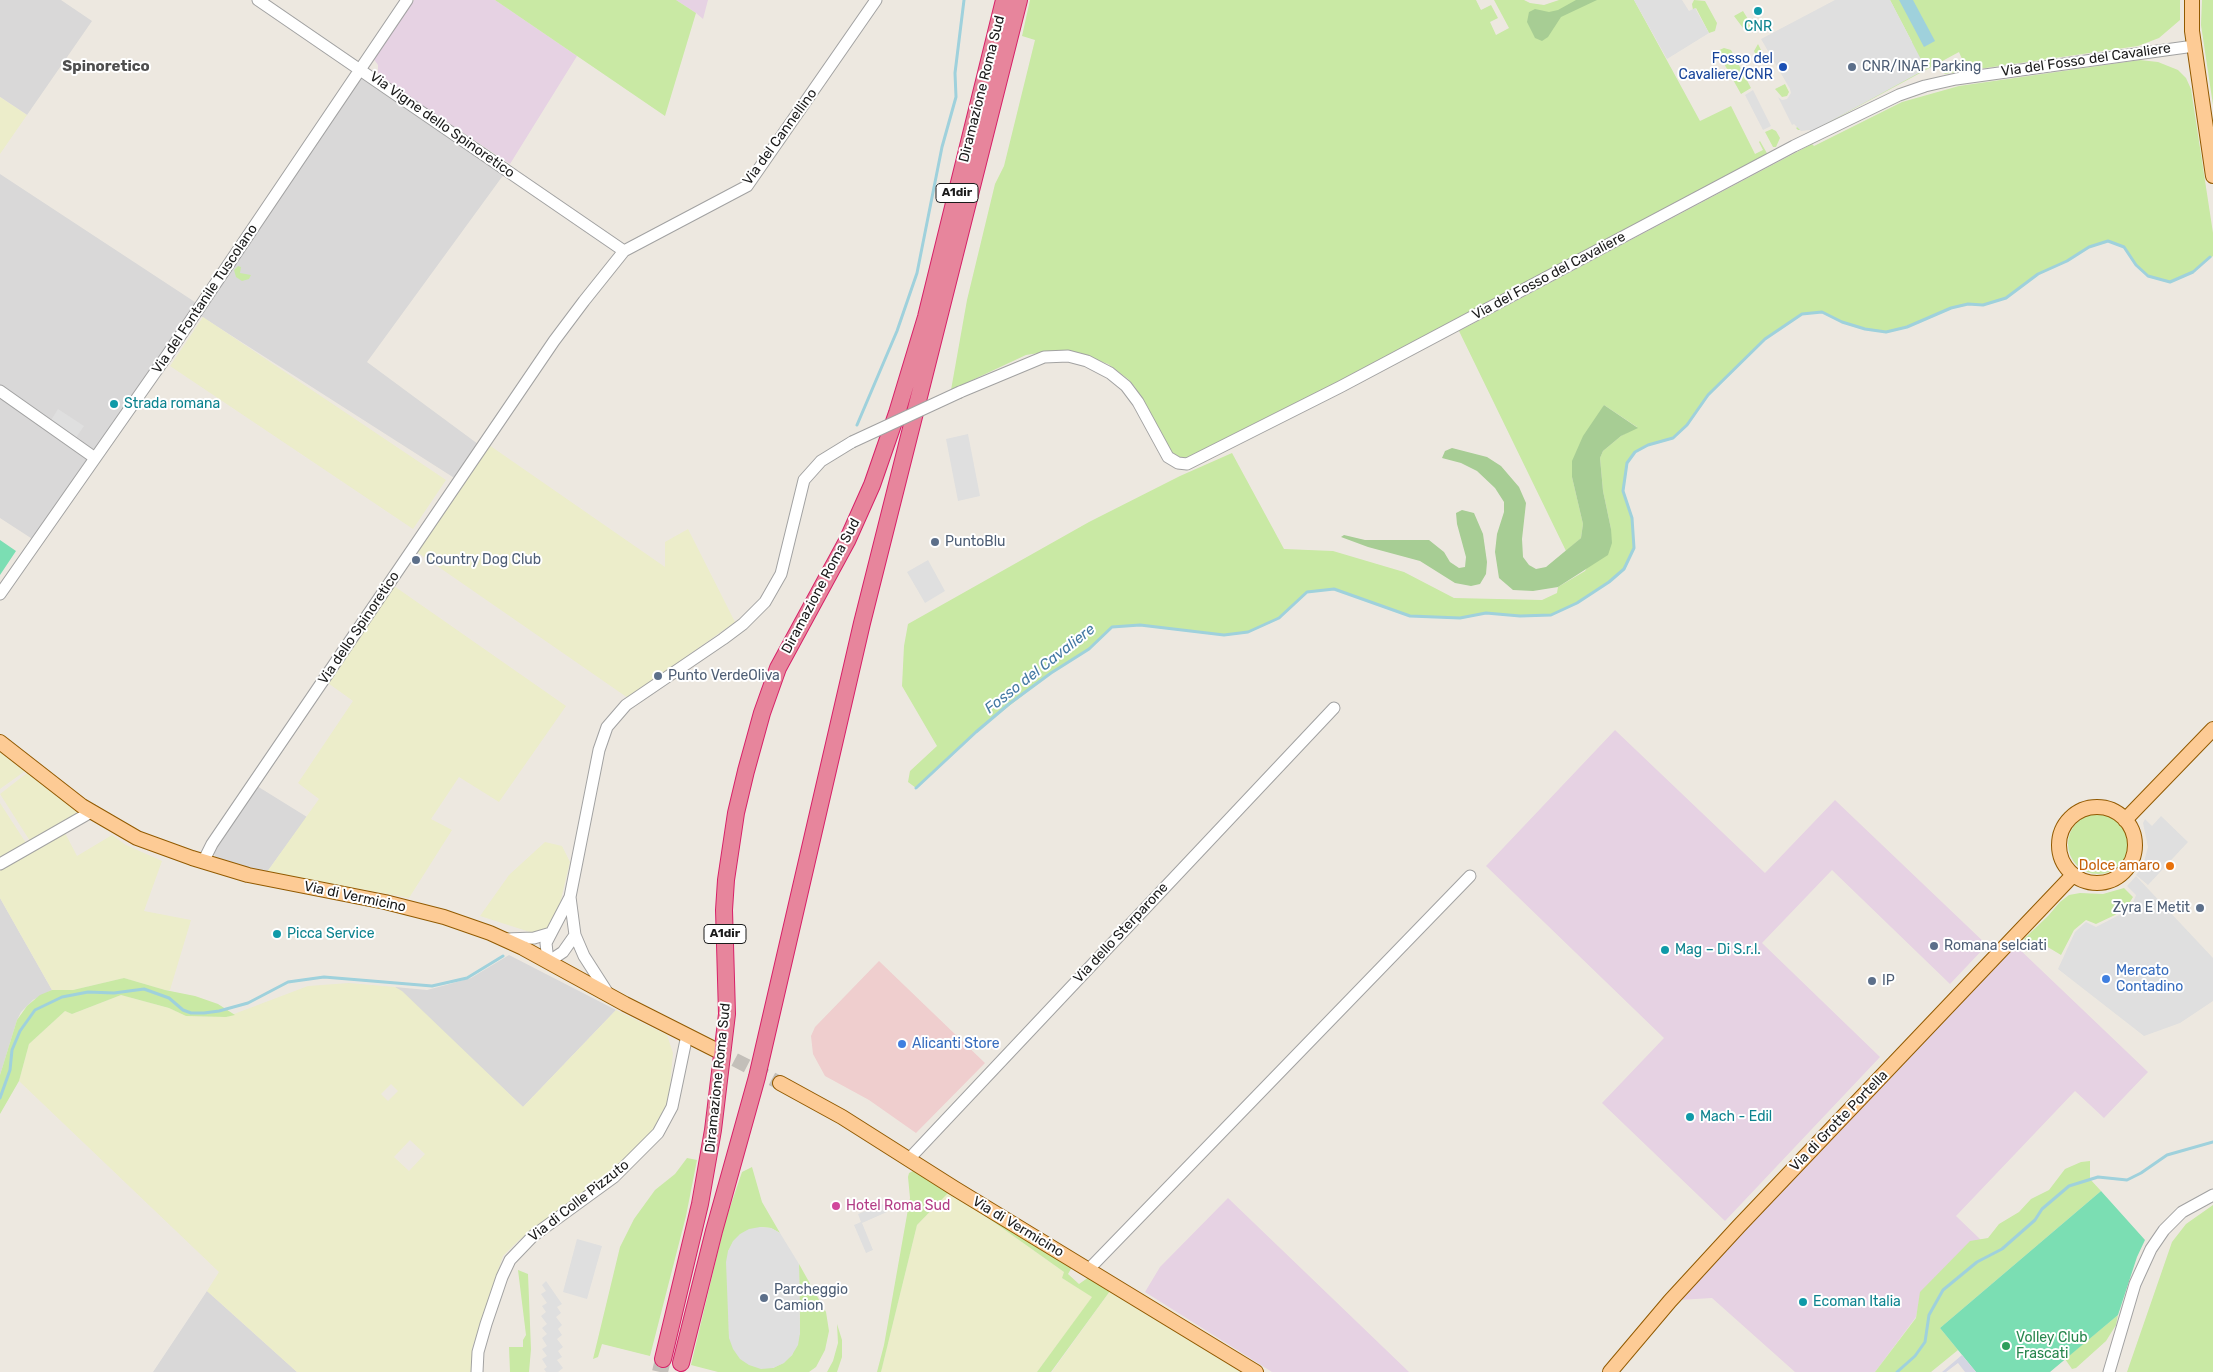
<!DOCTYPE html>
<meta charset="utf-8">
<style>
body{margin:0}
canvas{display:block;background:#ede8e0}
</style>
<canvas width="2213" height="1372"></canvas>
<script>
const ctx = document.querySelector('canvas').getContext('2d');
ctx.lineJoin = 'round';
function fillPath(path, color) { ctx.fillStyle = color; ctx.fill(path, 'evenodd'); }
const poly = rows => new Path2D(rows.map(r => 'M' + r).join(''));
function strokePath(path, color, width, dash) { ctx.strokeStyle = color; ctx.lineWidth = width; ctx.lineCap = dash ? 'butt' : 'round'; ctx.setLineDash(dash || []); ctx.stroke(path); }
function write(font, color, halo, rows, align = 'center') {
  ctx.font = font + ' Rubik,sans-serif'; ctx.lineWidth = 4; ctx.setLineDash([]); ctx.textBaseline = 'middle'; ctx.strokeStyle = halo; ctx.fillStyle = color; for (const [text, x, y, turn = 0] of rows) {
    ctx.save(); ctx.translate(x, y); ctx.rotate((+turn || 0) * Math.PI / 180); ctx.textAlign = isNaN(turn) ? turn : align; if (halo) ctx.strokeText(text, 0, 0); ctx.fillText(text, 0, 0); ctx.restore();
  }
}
const residential = poly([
 [0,0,61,0,92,21,27,115,0,97],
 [360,69,507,170,367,362,482,447,459,481,196,313,37,542,0,518,0,174,201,306],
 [257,786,307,817,267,872,216,859,213,851],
 [0,898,52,990,33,1000,21,1012,17,1020,0,1075],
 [509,955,616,1010,523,1107,395,987,427,990,446,985,471,978],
 [207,1291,297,1372,153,1372]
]);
const commercial = poly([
 [879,961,985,1063,916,1133,869,1100,825,1076,813,1054,811,1036,815,1027]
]);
const industrial = poly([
 [414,0,495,0,577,56,510,164,378,76,378,65,373,58],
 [676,0,708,0,703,19,696,13],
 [1615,730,1765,873,1835,800,1987,945,1950,984,1832,870,1762,943,1880,1057,1725,1221,1602,1103,1664,1038,1486,866],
 [2016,946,2148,1072,2104,1118,2075,1091,1956,1216,1981,1240,1970,1242,1921,1292,1916,1317,1875,1372,1795,1372,1712,1298,1679,1300],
 [1228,1198,1409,1372,1272,1372,1145,1292,1160,1267]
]);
const farmland = poly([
 [0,97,27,115,0,154],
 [203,317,446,480,413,529,170,366],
 [489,445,665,567,665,542,688,529,735,622,628,698,417,552],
 [394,586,566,706,499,802,459,777,431,819,452,830,409,898,267,872,319,799,298,783,353,701,328,683],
 [0,752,25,771,0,789],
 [27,773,79,813,30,841,0,794],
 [0,803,26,843,0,859],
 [64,831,77,856,112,835,126,845,162,861,144,911,191,920,170,990,165,990,124,978,73,990,52,990,0,898,0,869],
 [545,842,562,846,570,862,556,920,551,928,533,933,480,916,509,875],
 [349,983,395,987,402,991,523,1107,616,1010,667,1035,673,1053,668,1108,644,1142,582,1194,552,1215,518,1241,503,1256,472,1348,472,1372,297,1372,207,1291,219,1272,19,1081,29,1044,65,1011,72,1014,121,995,169,1008,186,1016,226,1017,308,986],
 [391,1084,398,1091,388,1101,381,1094],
 [410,1140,425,1154,409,1171,394,1157],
 [950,1191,1064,1272,1062,1278,1093,1297,1037,1372,881,1372,917,1225],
 [1110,1291,1173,1330,1241,1372,1052,1372]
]);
const grass = poly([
 [495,0,676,0,696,13,665,116],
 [1030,0,1476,0,1481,10,1491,5,1498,18,1490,22,1496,35,1509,28,1494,0,1524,0,1530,3,1544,5,1559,0,1634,0,1700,121,1731,106,1755,154,1763,150,1759,142,1760,141,1768,155,1264,421,1188,458,1183,459,1173,454,1135,387,1128,379,1108,364,1075,352,1052,351,1026,355,951,390,967,300,995,184,1004,166,1035,40,1022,36],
 [1694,0,1705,1,1717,23,1715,31,1709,33,1696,8,1693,10,1692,4],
 [1890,0,2180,0,2180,20,2159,38,2138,46,1944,74,1950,67,1962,59,1959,52,1811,132,1810,130,1798,130,1796,128,1912,42],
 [2202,0,2213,0,2213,105,2201,25],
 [1743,11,1751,24,1763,18,1764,20,1749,28,1743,28,1734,16],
 [1758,44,1766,60,1760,64,1754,51],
 [1724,48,1731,50,1751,88,1741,94,1717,51],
 [2140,60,2158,62,2178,70,2186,78,2191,89,2213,233,2213,256,2193,272,2170,282,2148,276,2136,265,2124,247,2108,241,2089,247,2067,261,2038,274,2006,298,1983,305,1968,304,1951,308,1907,327,1886,332,1865,329,1842,322,1823,312,1802,314,1765,339,1708,395,1687,425,1673,438,1648,445,1635,452,1627,463,1623,491,1632,518,1634,548,1624,569,1609,582,1577,603,1551,615,1520,616,1486,613,1460,618,1410,616,1334,589,1307,592,1279,618,1248,632,1224,635,1140,625,1112,627,1089,649,1051,673,976,732,916,788,908,782,910,771,937,746,902,686,904,646,908,624,1089,522,1180,476,1232,453,1284,549,1333,551,1404,572,1454,598,1542,600,1557,593,1558,587,1585,571,1611,529,1603,491,1600,458,1603,451,1621,436,1637,427,1604,405,1572,477,1583,524,1581,538,1566,551,1459,331,1812,144,1814,146,1902,102,1959,86],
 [1785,84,1789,92,1787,96,1782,97,1775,89],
 [1772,129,1776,131,1780,138,1776,147,1773,147,1765,132],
 [238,266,241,267,240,273,251,275,249,279,242,281,236,277,234,270],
 '2068 844a30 30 0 1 1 60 0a30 30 0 1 1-60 0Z',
 [2124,888,2133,897,2130,902,2115,915,2096,924,2086,920,2074,930,2061,955,2041,943,2027,941,2024,939,2048,916,2060,902,2069,895,2080,893,2103,894],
 [124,978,165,990,195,996,218,1004,235,1015,226,1017,186,1016,169,1008,121,995,72,1014,65,1011,29,1044,19,1081,0,1114,0,1075,17,1020,27,1006,40,995,52,990,73,990],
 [687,1158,697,1160,686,1216,650,1356,602,1344,598,1357,593,1359,620,1247,634,1219,655,1190,675,1174],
 [2090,1161,2090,1179,2101,1191,1940,1328,1958,1350,1931,1372,1875,1372,1916,1318,1920,1292,1970,1241,1988,1238,1999,1224,2019,1212,2031,1199,2049,1190,2065,1169,2081,1162],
 [752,1167,762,1202,780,1233,771,1228,760,1227,728,1251,729,1338,773,1368,783,1363,792,1355,800,1333,799,1264,826,1312,829,1331,825,1350,816,1367,809,1372,718,1372,691,1365,725,1222,742,1172],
 [915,1170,950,1191,917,1225,881,1372,877,1372,884,1345,910,1198,908,1177,909,1173],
 [960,1198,1072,1267,1068,1274,1079,1284,1089,1277,1110,1291,1051,1372,1037,1372,1092,1297,1062,1278,1064,1272],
 [2213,1205,2213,1372,2127,1372,2172,1242,2186,1224],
 [518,1270,528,1274,531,1349,529,1372,510,1372,509,1347,523,1347,523,1340,526,1335],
 [2118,1315,2116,1325,2106,1341,2076,1368,2072,1369,2065,1359],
 [837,1324,842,1340,842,1357,837,1372,827,1372,833,1361,838,1343]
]);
const forest = poly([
 [1576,0,1597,0,1561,17,1548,37,1542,41,1535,38,1527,22,1529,12,1535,9,1549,12,1558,10],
 [1604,405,1638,428,1621,436,1603,451,1600,458,1603,491,1611,529,1612,543,1608,555,1558,587,1533,591,1513,590,1499,578,1495,552,1497,534,1504,512,1504,502,1495,488,1477,471,1461,463,1442,458,1445,451,1452,448,1487,457,1501,466,1519,487,1526,503,1522,539,1523,557,1529,565,1536,569,1546,567,1581,538,1583,524,1572,477,1572,461,1583,436],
 [1462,510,1474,513,1483,534,1487,562,1486,574,1480,584,1471,586,1455,583,1420,561,1368,547,1341,537,1344,535,1365,540,1429,540,1444,552,1450,562,1459,568,1465,567,1466,557,1457,524,1456,513]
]);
const pitch = poly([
 [0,540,16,551,0,575],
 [2101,1191,2145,1240,2137,1257,2118,1315,2050,1372,1976,1372,1940,1328]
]);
const parking = poly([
 [1634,0,1682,0,1689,11,1695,8,1709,33,1667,59],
 [1835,0,1890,0,1926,69,1811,132,1810,130,1801,131,1794,124,1792,125,1778,97,1782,100,1787,99,1791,93,1790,89,1761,39],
 [1753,90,1771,126,1763,130,1745,95],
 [58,409,84,426,73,442,48,425],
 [968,434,980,496,958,501,946,439],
 [928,560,945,591,925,603,907,572],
 [2161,816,2188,842,2148,885,2136,875,2143,866,2148,847,2143,823,2145,819,2152,826],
 [2136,876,2213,958,2213,1001,2180,1023,2144,1036,2058,969,2075,932,2086,922,2096,927,2119,915,2132,905,2136,895,2127,886],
 [883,1204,887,1212,862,1223,873,1250,866,1253,854,1225,861,1222,858,1214],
 [760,1227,771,1228,780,1233,799,1264,800,1333,798,1345,792,1355,784,1363,773,1368,761,1369,749,1365,740,1359,733,1349,729,1338,726,1262,728,1251,733,1241,740,1234,749,1229],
 [577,1239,602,1246,587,1299,563,1292],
 [546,1281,562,1304,557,1307,561,1313,556,1317,562,1325,558,1329,562,1335,557,1339,563,1347,558,1351,562,1357,557,1360,563,1368,558,1372,546,1372,544,1369,547,1367,542,1359,547,1356,542,1349,547,1346,542,1338,547,1334,542,1328,547,1324,541,1316,546,1312,542,1306,547,1303,541,1294,546,1291,542,1285]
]);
const plaza = poly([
 [1962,1355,1976,1372,1965,1372,1958,1363,1946,1372,1942,1372]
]);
const water = poly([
 [1899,0,1913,0,1935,41,1924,47]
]);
const stream = poly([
 [857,425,897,331,917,273,942,147,956,97,955,73,964,0],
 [916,788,976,732,1009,704,1051,673,1089,649,1112,627,1140,625,1224,635,1248,632,1279,618,1307,592,1334,589,1410,616,1460,618,1486,613,1520,616,1551,615,1577,603,1609,582,1624,569,1634,548,1632,518,1623,491,1627,463,1635,452,1648,445,1673,438,1687,425,1708,395,1765,339,1802,314,1822,312,1842,322,1865,329,1886,332,1907,327,1951,308,1968,304,1983,305,2006,298,2038,274,2067,261,2089,247,2108,241,2124,247,2136,265,2148,276,2170,282,2193,272,2210,257],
 [0,1098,10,1070,12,1050,20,1031,35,1010,62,997,88,992,114,993,144,989,169,998,183,1010,191,1013,204,1013,219,1011,248,1003,288,982,324,977,432,986,467,978,503,956],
 [1897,1372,1915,1356,1925,1342,1929,1315,1943,1290,1977,1262,2002,1249,2035,1220,2042,1209,2069,1186,2098,1177,2127,1180,2141,1173,2167,1155,2213,1142]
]);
const majorTunnel = poly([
 [716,1050,780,1083]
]);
const highwayTunnel = poly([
 [660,1372,663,1359]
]);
const minor = poly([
 [258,0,624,251],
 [0,391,95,458],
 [960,392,1044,357,1068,356,1087,361,1110,373,1126,386,1138,402,1168,457,1178,463,1187,464,1340,387,1794,146,1899,95,1925,86,1956,79,2194,46],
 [0,594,168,354,407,0],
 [203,862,212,844,554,341,584,301,624,251,747,186,876,0],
 [0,864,91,812],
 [570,897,575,935,563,952,548,962,546,943,570,897,599,750,607,727,626,705,723,639,743,624,765,602,781,574,804,480,821,461,852,442],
 [575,935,584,956,609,995],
 [506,939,534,938,551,933],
 [908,1160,1334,708],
 [1088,1270,1470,876],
 [477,1372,478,1352,486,1324,502,1277,510,1260,533,1236,614,1177,658,1133,672,1107,687,1035],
 [2109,1372,2135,1284,2151,1249,2164,1230,2182,1212,2213,1195]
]);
const major = poly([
 [2192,0,2192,31,2213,176],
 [0,742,82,806,137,838,192,858,248,875,385,902,444,917,490,933,523,948,625,1004,716,1050],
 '2059 845a38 38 0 1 1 76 0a38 38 0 1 1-76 0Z',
 [2125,820,2213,729],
 [780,1083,842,1117,954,1188,1256,1372],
 [1610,1372,1670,1301,1739,1226,2073,875]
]);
const highway = poly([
 [663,1359,700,1204,713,1130,727,1014,724,910,726,880,736,813,746,771,762,713,778,668,847,541,872,485,897,413,926,317,1004,0],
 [681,1363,714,1231,757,1077,862,623,1019,0]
]);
const minorBridge = poly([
 [852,442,960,392]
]);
const markers = [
 [1758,11,5,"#0f9aa8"],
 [1783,67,5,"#1a4fb4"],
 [1852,67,5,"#5c6f8a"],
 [114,404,5,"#0f9aa8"],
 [935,542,5,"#5c6f8a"],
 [416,560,5,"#5c6f8a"],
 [658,676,5,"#5c6f8a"],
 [2170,866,5,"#e8710a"],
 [2200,908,5,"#5c6f8a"],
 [277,934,5,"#0f9aa8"],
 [1934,946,5,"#5c6f8a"],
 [1665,950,5,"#0f9aa8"],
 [2106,979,5,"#3f7fe0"],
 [1872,981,5,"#5c6f8a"],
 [902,1044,5,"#3f7fe0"],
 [1690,1117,5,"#0f9aa8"],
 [836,1206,5,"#d1479c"],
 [764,1298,5,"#5c6f8a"],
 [1803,1302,5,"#0f9aa8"],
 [2006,1346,5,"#2e9e5b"]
];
const shields = [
 [957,193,42],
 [725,934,42]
];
const shieldNames = [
 ["A1dir",957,193],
 ["A1dir",725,934]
];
const cultureNames = [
 ["CNR",1758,27,"center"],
 ["Strada romana",124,404],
 ["Picca Service",287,934],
 ["Mag – Di S.r.l.",1675,950],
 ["Mach - Edil",1700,1117],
 ["Ecoman Italia",1813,1302]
];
const transitNames = [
 ["Fosso del",1773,59],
 ["Cavaliere/CNR",1773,75]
];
const streetNames = [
 ["Via del Fosso del Cavaliere",2086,60,-8],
 ["Diramazione Roma Sud",982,89,-76],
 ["Via Vigne dello Spinoretico",442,125,35],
 ["Via del Cannellino",780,137,-54],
 ["Via del Fosso del Cavaliere",1549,276,-28],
 ["Via del Fontanile Tuscolano",205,299,-56],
 ["Diramazione Roma Sud",821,586,-62],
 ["Via dello Spinoretico",359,628,-56],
 ["Via di Vermicino",355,897,12],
 ["Via dello Sterparone",1121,933,-47],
 ["Diramazione Roma Sud",718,1078,-84],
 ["Via di Grotte Portella",1839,1121,-46],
 ["Via di Colle Pizzuto",579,1201,-38],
 ["Via di Vermicino",1018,1227,31]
];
const serviceNames = [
 ["CNR/INAF Parking",1862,67],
 ["PuntoBlu",945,542],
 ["Country Dog Club",426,560],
 ["Punto VerdeOliva",668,676],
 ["Zyra E Metit",2190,908,"right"],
 ["Romana selciati",1944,946],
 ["IP",1882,981],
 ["Parcheggio",774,1290],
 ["Camion",774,1306]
];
const foodNames = [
 ["Dolce amaro",2160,866]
];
const shopNames = [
 ["Mercato",2116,971],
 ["Contadino",2116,987],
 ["Alicanti Store",912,1044]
];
const hotelNames = [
 ["Hotel Roma Sud",846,1206]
];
const leisureNames = [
 ["Volley Club",2016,1338],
 ["Frascati",2016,1354]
];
const neighbourhoodNames = [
 ["Spinoretico",106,67]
];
const waterNames = [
 ["Fosso del Cavaliere",1040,669,-38]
];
fillPath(residential, '#d9d8d8');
fillPath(commercial, '#efcece');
fillPath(industrial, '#e6d2e3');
fillPath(farmland, '#ecedca');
fillPath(grass, '#c9e9a4');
fillPath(forest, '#a7cd94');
fillPath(pitch, '#7bdeb3');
fillPath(parking, '#dfdfdf');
fillPath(plaza, '#d4d5e2');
fillPath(water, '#9fd1dc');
strokePath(stream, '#9fd1dc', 3);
strokePath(majorTunnel, '#c3bfb9', 14, [14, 7]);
strokePath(highwayTunnel, '#c3bfb9', 16, [16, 8]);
strokePath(minor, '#a2a2a2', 13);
strokePath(major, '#925a00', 16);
strokePath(highway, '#d72168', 18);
strokePath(minor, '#fff', 11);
strokePath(major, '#fdcb95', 14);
strokePath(highway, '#e7859c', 16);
strokePath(minorBridge, '#a2a2a2', 13, []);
strokePath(minorBridge, '#fff', 11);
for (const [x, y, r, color] of markers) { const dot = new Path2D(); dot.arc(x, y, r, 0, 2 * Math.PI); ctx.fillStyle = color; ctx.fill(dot); strokePath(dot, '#fff', 2); }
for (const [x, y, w] of shields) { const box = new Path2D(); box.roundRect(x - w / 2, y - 9.5, w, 19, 4); ctx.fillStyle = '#fff'; ctx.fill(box); strokePath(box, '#1b1b1b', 1); }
write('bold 12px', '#1b1b1b', null, shieldNames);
write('14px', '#0d838f', '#fff', cultureNames, 'left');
write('14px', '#164399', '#fff', transitNames, 'right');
write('14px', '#1b1b1b', '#fff', streetNames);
write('14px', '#4e5e75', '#fff', serviceNames, 'left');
write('14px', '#c56008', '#fff', foodNames, 'right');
write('14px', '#366cbe', '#fff', shopNames, 'left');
write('14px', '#b23c85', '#fff', hotelNames, 'left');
write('14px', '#27864d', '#fff', leisureNames, 'left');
write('bold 15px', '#4e4e4e', '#fff', neighbourhoodNames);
write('italic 15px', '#4479a3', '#fff', waterNames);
</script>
